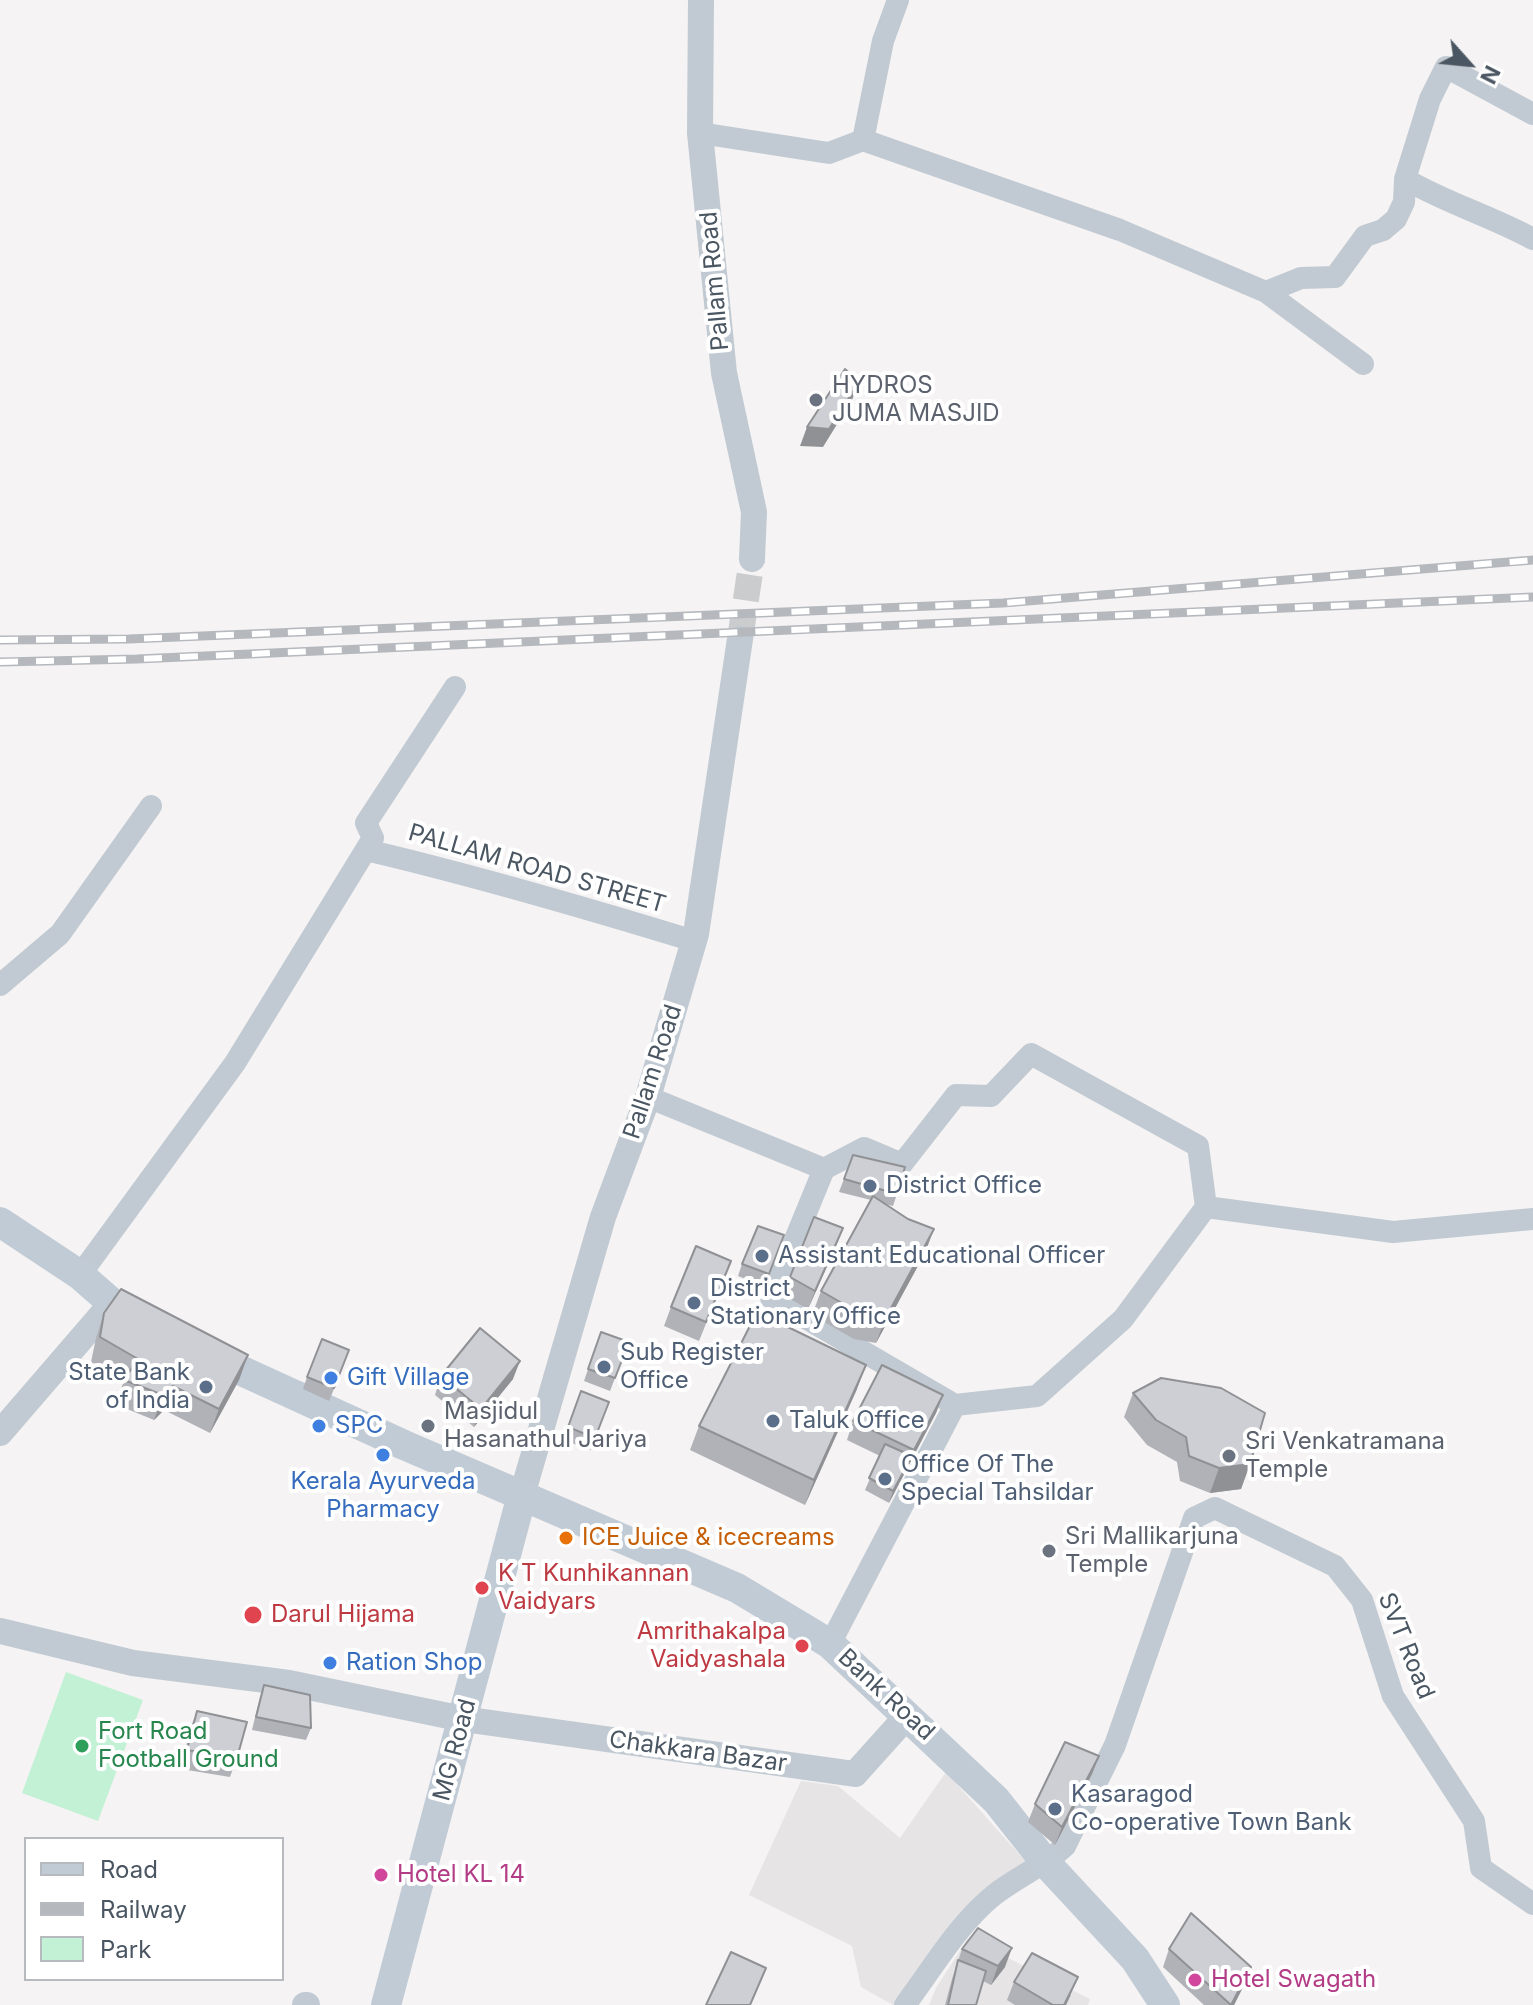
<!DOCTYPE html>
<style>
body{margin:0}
#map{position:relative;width:1533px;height:2005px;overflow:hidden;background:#f5f3f3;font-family:Inter,sans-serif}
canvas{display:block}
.legend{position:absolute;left:24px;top:1837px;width:260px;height:144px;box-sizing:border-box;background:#fff;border:2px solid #b7bbc0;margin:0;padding:10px 14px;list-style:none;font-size:24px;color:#4a5661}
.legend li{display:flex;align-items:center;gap:16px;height:40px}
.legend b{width:40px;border:2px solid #b7bbc0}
.north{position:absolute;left:1429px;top:24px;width:80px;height:80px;-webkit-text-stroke:6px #fff;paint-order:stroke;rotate:117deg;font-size:22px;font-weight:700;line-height:32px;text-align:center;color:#4a5661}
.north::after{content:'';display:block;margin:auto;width:28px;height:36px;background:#4a5661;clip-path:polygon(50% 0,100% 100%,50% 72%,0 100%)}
</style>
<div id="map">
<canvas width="1533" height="2005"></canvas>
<ul class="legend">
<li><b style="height:10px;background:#c1cbd6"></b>Road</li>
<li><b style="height:10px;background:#b5b8bd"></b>Railway</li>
<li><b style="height:22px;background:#c3f1d5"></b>Park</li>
</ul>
<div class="north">N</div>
</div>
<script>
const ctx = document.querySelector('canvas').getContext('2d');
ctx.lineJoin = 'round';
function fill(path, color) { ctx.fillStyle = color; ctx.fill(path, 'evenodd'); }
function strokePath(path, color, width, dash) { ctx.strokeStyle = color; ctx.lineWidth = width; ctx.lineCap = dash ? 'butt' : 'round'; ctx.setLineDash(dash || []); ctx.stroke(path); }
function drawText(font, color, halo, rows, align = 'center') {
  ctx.font = font + ' Inter,sans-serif'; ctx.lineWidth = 8; ctx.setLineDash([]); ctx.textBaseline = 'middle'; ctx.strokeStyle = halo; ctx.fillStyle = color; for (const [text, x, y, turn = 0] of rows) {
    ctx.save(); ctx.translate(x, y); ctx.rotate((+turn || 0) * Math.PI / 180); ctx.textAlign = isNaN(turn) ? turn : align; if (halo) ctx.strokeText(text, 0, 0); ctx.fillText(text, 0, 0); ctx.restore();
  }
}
fill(new Path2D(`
 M 946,1772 L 1026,1862 L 902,2005 L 893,2005 L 861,1987 L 852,1946 L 749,1895 L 801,1781 L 838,1786 L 900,1838 Z
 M 968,1938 L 1090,1999 L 1088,2005 L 929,2005 L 936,1988 Z`), '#e6e4e5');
fill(new Path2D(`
 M 66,1672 L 143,1700 L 98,1821 L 22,1793 Z`), '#c3f1d5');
strokePath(new Path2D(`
 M 740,639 L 752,559`), '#caccce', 26, [26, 13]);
strokePath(new Path2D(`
 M 700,133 L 829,153 L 863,140 L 883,41 L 898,0
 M 863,140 L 1120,230 L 1266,292
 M 1405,179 C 1446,203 1491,216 1533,239
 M 1363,364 L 1266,292 L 1301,278 L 1335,277 L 1365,236 L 1383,230 L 1396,219 L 1404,202 L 1405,179 L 1430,99 L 1446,67 L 1533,114
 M 366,850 C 477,876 586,908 694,941
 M 0,985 L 60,934 L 151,806
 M 648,1097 L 824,1169 L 771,1298 L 955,1405 L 830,1644
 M 824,1169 L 864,1148 L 902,1164 L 956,1095 L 991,1096 L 1031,1054 L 1198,1146 L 1206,1207
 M 80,1275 L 235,1063 L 373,838 L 366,823 L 455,687
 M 955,1405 L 1037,1396 L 1123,1319 L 1206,1207 L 1393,1232 L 1533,1219
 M 905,2005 C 932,1969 959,1923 994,1895 C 1017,1877 1044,1866 1065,1846 L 1115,1745 L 1194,1518 L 1215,1508 L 1335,1566 L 1362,1600 L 1393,1696 L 1474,1821 L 1481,1868 L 1533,1904`), '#c1cad2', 22);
strokePath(new Path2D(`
 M 701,0 L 700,133 L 724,373 L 754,512 L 752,559
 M 0,1433 L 112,1303
 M 522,1495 L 603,1217 L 648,1097 L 696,934 L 740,639
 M 0,1631 L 133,1663 L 289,1683 L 463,1719 L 855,1774 L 908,1715
 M 305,2005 L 307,2005`), '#c1cad2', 26);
strokePath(new Path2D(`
 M 0,1222 L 80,1275 L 112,1303 L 147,1322
 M 207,1355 L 404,1445 L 737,1588 L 830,1644 L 996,1800 L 1045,1862 L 1135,1959 L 1165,2005
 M 386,2005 L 522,1495`), '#c1cbd6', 30);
const rail = new Path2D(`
 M 0,640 L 129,639 L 1003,603 L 1533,560
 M 0,662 L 137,659 L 1533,597`);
strokePath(rail, '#b5b8bd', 9);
strokePath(rail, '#fff', 6, [18]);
fill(new Path2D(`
 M 853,1155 L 897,1194 L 893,1206 L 885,1204 L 925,1253 L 876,1343 L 854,1339 L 812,1315 L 821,1291 L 871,1200 L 839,1192 Z
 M 784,1235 L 764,1286 L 738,1276 L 742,1264 Z
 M 836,1246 L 808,1309 L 783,1295 L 790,1277 Z
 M 724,1279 L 699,1341 L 664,1326 L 671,1307 Z
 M 104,1313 L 248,1355 L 239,1380 L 210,1433 L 164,1410 L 154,1420 L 115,1404 L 124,1381 L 91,1362 L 96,1338 Z
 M 601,1332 L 629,1342 L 610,1391 L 584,1381 Z
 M 345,1362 L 329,1401 L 303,1389 L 307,1377 Z
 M 441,1376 L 513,1379 L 474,1427 L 435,1395 Z
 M 857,1389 L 805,1505 L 690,1450 L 699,1426 Z
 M 581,1391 L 609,1402 L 591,1450 L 563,1440 Z
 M 1133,1393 L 1250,1464 L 1241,1489 L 1210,1493 L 1180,1481 L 1177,1462 L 1147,1445 L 1124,1417 Z
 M 943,1395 L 936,1413 L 889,1503 L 865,1490 L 880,1456 L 847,1440 L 853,1421 Z
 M 264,1685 L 311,1728 L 306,1740 L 252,1730 L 260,1697 Z
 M 197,1711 L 237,1758 L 230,1777 L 181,1769 L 190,1729 Z
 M 1099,1756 L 1092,1774 L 1055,1845 L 1028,1822 L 1035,1804 Z
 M 962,1949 L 1005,1967 L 991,1985 L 983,1981 L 976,2005 L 945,2005 L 952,1979 Z
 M 1169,1949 L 1244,1985 L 1234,2005 L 1204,2005 L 1163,1967 Z
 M 1014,1982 L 1071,1995 L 1066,2005 L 1015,2005 L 1007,2000 Z`), '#b0b2b7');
fill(new Path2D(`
 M 859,382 L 852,400 L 823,447 L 800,446 L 807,427 Z
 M 843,1228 L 836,1246 L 808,1309 L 815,1291 Z
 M 934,1229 L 925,1253 L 876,1343 L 885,1319 Z
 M 248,1355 L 239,1380 L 210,1433 L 219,1409 Z
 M 520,1361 L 513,1379 L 474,1427 L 481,1409 Z
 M 866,1365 L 857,1389 L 805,1505 L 814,1480 Z
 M 173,1386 L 164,1410 L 154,1420 L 163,1395 Z
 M 943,1395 L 936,1413 L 889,1503 L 893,1491 Z
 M 1250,1464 L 1241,1489 L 1210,1493 L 1219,1468 Z
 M 1099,1756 L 1092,1774 L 1055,1845 L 1062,1827 Z
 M 1012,1948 L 1005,1967 L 991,1985 L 998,1966 Z
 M 1251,1967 L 1244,1985 L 1234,2005 L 1231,2005 Z
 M 1078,1977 L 1066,2005 L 1064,2005 Z`), '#909195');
const building = new Path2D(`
 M 845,369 L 859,382 L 829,429 L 807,427 Z
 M 853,1155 L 905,1167 L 897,1194 L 844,1179 Z
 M 873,1196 L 908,1219 L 934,1229 L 885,1319 L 863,1315 L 821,1291 Z
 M 814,1217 L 843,1228 L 815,1291 L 790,1277 Z
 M 758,1226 L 784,1235 L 769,1274 L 742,1264 Z
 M 696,1246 L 731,1261 L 706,1322 L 671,1307 Z
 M 121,1289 L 248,1355 L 219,1409 L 173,1386 L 163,1395 L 124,1380 L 138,1359 L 100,1337 L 104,1313 Z
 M 757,1312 L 866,1365 L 814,1480 L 699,1426 Z
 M 480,1328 L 520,1361 L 481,1409 L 441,1376 Z
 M 601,1332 L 629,1342 L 615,1378 L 588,1369 Z
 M 322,1339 L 349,1350 L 334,1388 L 307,1377 Z
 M 882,1365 L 943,1395 L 914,1450 L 853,1421 Z
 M 1161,1378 L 1221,1388 L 1265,1413 L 1250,1464 L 1219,1468 L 1189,1456 L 1186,1437 L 1156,1420 L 1133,1393 Z
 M 581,1391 L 609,1402 L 595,1438 L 568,1427 Z
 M 885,1444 L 912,1456 L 893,1491 L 869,1478 Z
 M 264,1685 L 310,1695 L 311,1728 L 256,1717 Z
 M 197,1711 L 247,1722 L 237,1758 L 187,1750 Z
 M 1065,1742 L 1099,1756 L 1062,1827 L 1035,1804 Z
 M 1191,1913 L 1251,1967 L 1231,2005 L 1169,1949 Z
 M 978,1928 L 1012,1948 L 998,1966 L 962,1949 Z
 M 731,1952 L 766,1968 L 750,2005 L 706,2005 Z
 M 1032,1953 L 1078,1977 L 1064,2005 L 1053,2005 L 1014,1982 Z
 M 958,1960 L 986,1971 L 976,2005 L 948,2005 Z`);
fill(building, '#cdcfd5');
strokePath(building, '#909195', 2);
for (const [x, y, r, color] of [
 [816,400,8,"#6b7280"],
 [870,1186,8,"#5c6f8a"],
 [762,1256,8,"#5c6f8a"],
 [694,1303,8,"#5c6f8a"],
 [604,1367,8,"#5c6f8a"],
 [331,1378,8,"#3f7fe0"],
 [206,1387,8,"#5c6f8a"],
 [773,1421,8,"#5c6f8a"],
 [319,1426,8,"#3f7fe0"],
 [428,1426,8,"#6b7280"],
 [383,1455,8,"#3f7fe0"],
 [1229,1456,8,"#6b7280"],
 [885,1479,8,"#5c6f8a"],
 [566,1538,8,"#e8710a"],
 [1049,1551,8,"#6b7280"],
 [482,1588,8,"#e0444e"],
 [253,1615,10,"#e0444e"],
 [802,1646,8,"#e0444e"],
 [330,1663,8,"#3f7fe0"],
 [82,1746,8,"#2e9e5b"],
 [1055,1809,8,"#5c6f8a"],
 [381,1875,8,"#d1479c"],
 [1195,1980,8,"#d1479c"]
]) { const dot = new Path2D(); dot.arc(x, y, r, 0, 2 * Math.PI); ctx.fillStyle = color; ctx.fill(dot); strokePath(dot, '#fff', 3); }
drawText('24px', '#4a5661', '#fff', [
 ["Pallam Road",715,281,-95],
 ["PALLAM ROAD STREET",537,869,16],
 ["Pallam Road",653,1072,-72],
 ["SVT Road",1406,1646,68],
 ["Bank Road",886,1695,43],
 ["MG Road",455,1750,-75],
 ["Chakkara Bazar",698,1752,8]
]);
drawText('24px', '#5b616d', '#fff', [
 ["HYDROS",832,386],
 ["JUMA MASJID",832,414],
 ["Masjidul",444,1412],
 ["Hasanathul Jariya",444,1440],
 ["Sri Venkatramana",1245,1442],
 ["Temple",1245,1470],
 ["Sri Mallikarjuna",1065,1537],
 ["Temple",1065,1565]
], 'left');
drawText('24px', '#4e5e75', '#fff', [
 ["District Office",886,1186],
 ["Assistant Educational Officer",778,1256],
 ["District",710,1289],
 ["Stationary Office",710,1317],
 ["Sub Register",620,1353],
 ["Office",620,1381],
 ["State Bank",190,1373,"right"],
 ["of India",190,1401,"right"],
 ["Taluk Office",789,1421],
 ["Office Of The",901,1465],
 ["Special Tahsildar",901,1493],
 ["Kasaragod",1071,1795],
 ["Co-operative Town Bank",1071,1823]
], 'left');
drawText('24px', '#366cbe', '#fff', [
 ["Gift Village",347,1378],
 ["SPC",335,1426],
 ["Kerala Ayurveda",383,1482,"center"],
 ["Pharmacy",383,1510,"center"],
 ["Ration Shop",346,1663]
], 'left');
drawText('24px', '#c56008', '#fff', [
 ["ICE Juice & icecreams",582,1538]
], 'left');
drawText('24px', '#be3a42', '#fff', [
 ["K T Kunhikannan",498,1574],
 ["Vaidyars",498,1602],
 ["Darul Hijama",271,1615],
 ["Amrithakalpa",786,1632,"right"],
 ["Vaidyashala",786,1660,"right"]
], 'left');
drawText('24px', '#27864d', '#fff', [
 ["Fort Road",98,1732],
 ["Football Ground",98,1760]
], 'left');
drawText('24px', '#b23c85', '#fff', [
 ["Hotel KL 14",397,1875],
 ["Hotel Swagath",1211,1980]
], 'left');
</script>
